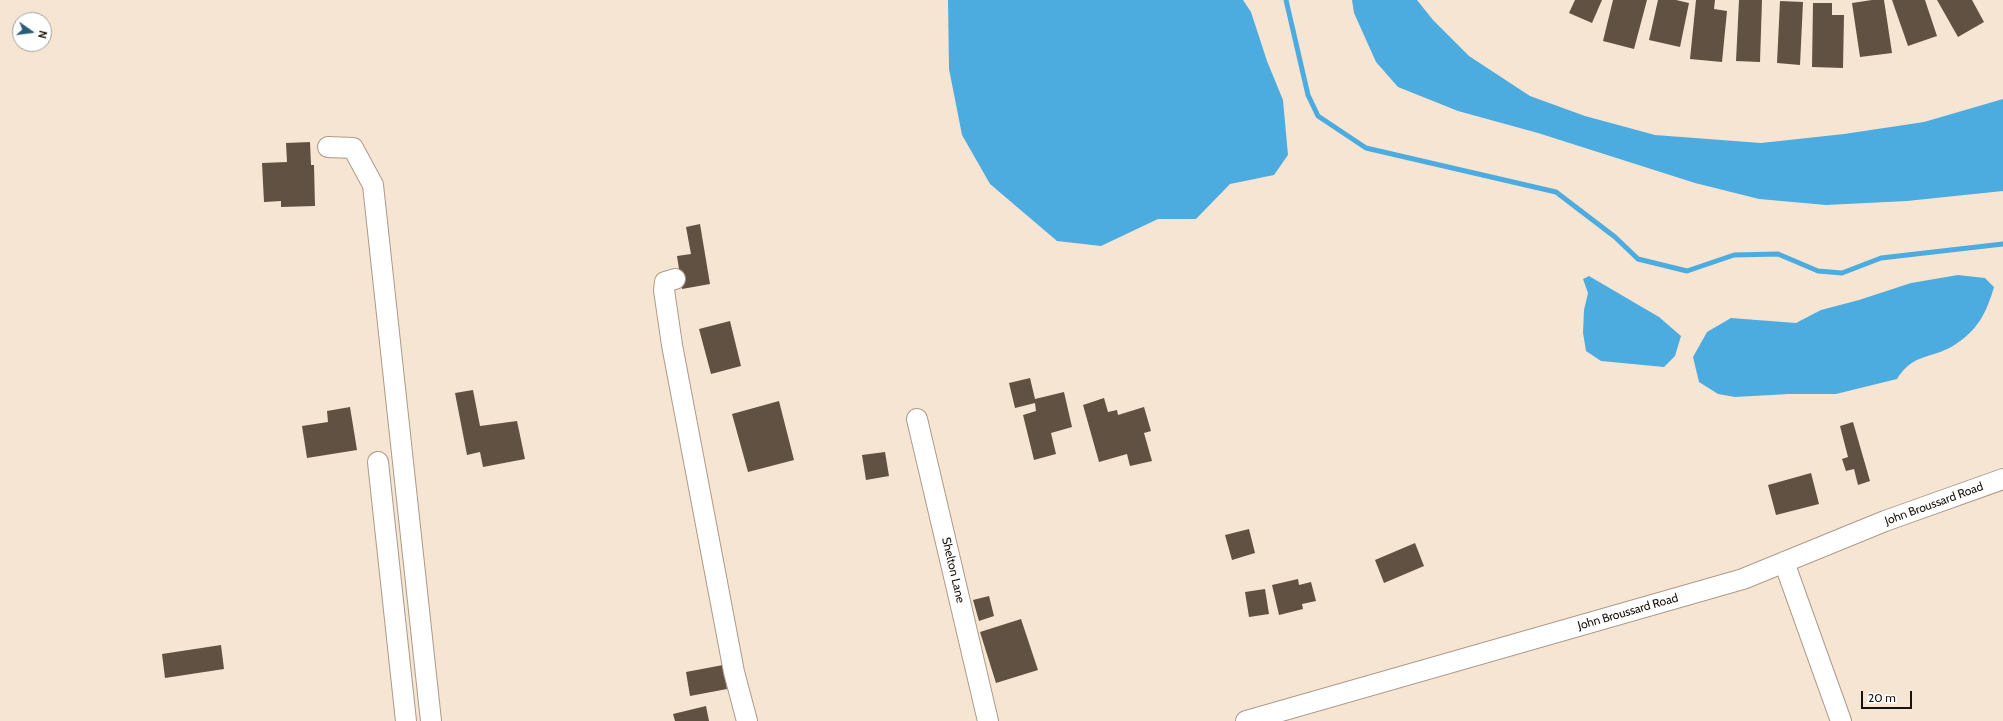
<!DOCTYPE html>
<style>
body{margin:0}
#map{position:relative;width:2003px;height:721px;overflow:hidden;background:#f7e5d4;font-family:Cabin,sans-serif}
canvas{display:block}
.north{position:absolute;left:12px;top:12px;width:40px;height:40px;box-sizing:border-box;background:#fff;border:1px solid #a3a19e;border-radius:50%;rotate:104deg;font-size:11px;font-weight:700;line-height:16px;text-align:center;color:#19130d}
.north::after{content:'';display:block;margin:auto;width:14px;height:18px;background:#295d7a;clip-path:polygon(50% 0,100% 100%,50% 72%,0 100%)}
.scale{position:absolute;left:1861px;top:691px;width:51px;height:18px;box-sizing:border-box;border:2px solid #19130d;border-top:0;padding-left:5px;font-size:12px;line-height:14px;white-space:nowrap;color:#19130d;-webkit-text-stroke:3px #fff;paint-order:stroke}
</style>
<div id="map">
<canvas width="2003" height="721"></canvas>
<div class="north">N</div>
<div class="scale">20 m</div>
</div>
<script>
const ctx = document.querySelector('canvas').getContext('2d');
ctx.lineJoin = 'round';
function fill(path, color) { ctx.fillStyle = color; ctx.fill(path, 'evenodd'); }
function strokePath(path, color, width, dash) { ctx.strokeStyle = color; ctx.lineWidth = width; ctx.lineCap = dash ? 'butt' : 'round'; ctx.setLineDash(dash || []); ctx.stroke(path); }
function drawText(font, color, halo, rows, align = 'center') {
  ctx.font = font + ' Cabin,sans-serif'; ctx.lineWidth = 4; ctx.setLineDash([]); ctx.textBaseline = 'middle'; ctx.strokeStyle = halo; ctx.fillStyle = color; for (const [text, x, y, turn = 0] of rows) {
    ctx.save(); ctx.translate(x, y); ctx.rotate((+turn || 0) * Math.PI / 180); ctx.textAlign = isNaN(turn) ? turn : align; if (halo) ctx.strokeText(text, 0, 0); ctx.fillText(text, 0, 0); ctx.restore();
  }
}
fill(new Path2D(`
 M 948,0 L 1243,0 L 1251,12 L 1267,61 L 1283,100 L 1288,155 L 1274,175 L 1230,184 L 1196,219 L 1158,219 L 1101,246 L 1057,241 L 990,184 L 962,135 L 949,69 Z
 M 1352,0 L 1417,0 L 1433,20 L 1469,56 L 1530,96 L 1585,116 L 1655,135 L 1761,143 L 1844,134 L 1924,122 L 2003,99 L 2003,191 L 1907,201 L 1826,205 L 1759,199 L 1695,183 L 1538,133 L 1458,111 L 1398,87 L 1376,62 L 1354,13 Z
 M 1958,275 L 1985,278 L 1994,287 C 1986,314 1978,330 1953,346 C 1931,359 1913,353 1897,379 L 1836,394 L 1789,394 L 1735,397 L 1718,394 L 1699,382 L 1693,357 L 1707,332 L 1731,318 L 1796,323 L 1821,310 L 1859,300 L 1911,283 Z
 M 1589,276 L 1659,317 L 1681,336 L 1675,356 L 1664,367 L 1601,361 L 1586,351 L 1583,333 L 1584,310 L 1588,293 L 1583,279 Z`), '#4dacdf');
strokePath(new Path2D(`
 M 1286,0 L 1308,95 L 1318,116 L 1366,148 L 1556,192 L 1615,237 L 1638,259 L 1687,271 L 1734,255 L 1778,254 L 1818,271 L 1842,273 L 1881,258 L 2003,244`), '#4dacdf', 5);
fill(new Path2D(`
 M 1575,0 L 1602,0 L 1592,23 L 1569,13 Z
 M 1613,0 L 1647,0 L 1634,49 L 1603,41 Z
 M 1658,0 L 1676,0 L 1689,3 L 1680,47 L 1649,40 Z
 M 1696,0 L 1715,0 L 1714,9 L 1727,11 L 1722,62 L 1690,59 Z
 M 1739,0 L 1762,0 L 1760,62 L 1736,61 Z
 M 1872,0 L 1884,0 L 1892,53 L 1860,57 L 1852,3 Z
 M 1892,0 L 1925,0 L 1937,36 L 1908,46 Z
 M 1937,0 L 1972,0 L 1984,22 L 1958,37 Z
 M 1780,1 L 1803,2 L 1800,65 L 1777,63 Z
 M 1813,3 L 1832,3 L 1832,15 L 1844,15 L 1843,68 L 1812,67 Z
 M 310,142 L 311,165 L 314,165 L 315,206 L 281,207 L 281,201 L 264,202 L 262,163 L 287,162 L 286,143 Z
 M 700,224 L 710,284 L 682,289 L 677,256 L 691,254 L 686,227 Z
 M 730,321 L 741,366 L 711,374 L 699,329 Z
 M 1030,378 L 1035,399 L 1064,392 L 1072,427 L 1051,433 L 1056,454 L 1034,460 L 1023,415 L 1036,411 L 1035,403 L 1015,408 L 1009,383 Z
 M 473,390 L 480,426 L 517,421 L 525,459 L 483,467 L 480,452 L 467,455 L 455,393 Z
 M 1104,398 L 1108,412 L 1117,410 L 1118,415 L 1144,407 L 1151,431 L 1144,433 L 1152,461 L 1130,466 L 1127,454 L 1099,462 L 1083,405 Z
 M 779,401 L 794,460 L 748,472 L 732,414 Z
 M 350,407 L 357,450 L 307,458 L 302,426 L 328,422 L 327,411 Z
 M 1853,422 L 1870,481 L 1858,485 L 1854,469 L 1846,471 L 1842,459 L 1848,457 L 1840,426 Z
 M 885,452 L 889,476 L 866,480 L 862,455 Z
 M 1811,473 L 1819,504 L 1776,515 L 1768,485 Z
 M 1249,529 L 1255,553 L 1232,560 L 1225,535 Z
 M 1415,543 L 1424,566 L 1384,583 L 1375,560 Z
 M 1298,579 L 1299,585 L 1311,582 L 1316,601 L 1302,604 L 1303,609 L 1279,615 L 1272,585 Z
 M 1265,589 L 1269,614 L 1249,617 L 1245,592 Z
 M 989,596 L 994,616 L 979,621 L 973,600 Z
 M 1021,619 L 1038,670 L 996,683 L 980,632 Z
 M 221,645 L 224,669 L 165,678 L 162,654 Z
 M 723,665 L 727,689 L 690,696 L 686,672 Z
 M 706,706 L 709,721 L 675,721 L 673,714 Z`), '#605142');
const minor = new Path2D(`
 M 328,147 L 353,148 L 373,185 L 431,721
 M 675,279 L 665,282 L 664,290 L 672,345 L 734,672 L 747,721
 M 917,419 L 988,721
 M 378,462 L 406,721
 M 1784,562 L 1841,721
 M 1246,721 L 1743,579 L 1885,521 L 2003,479`);
strokePath(minor, '#ac9a8a', 22);
strokePath(minor, '#fff', 20);
drawText('12px', '#19130d', '#fff', [
 ["John Broussard Road",1934,504,-20],
 ["Shelton Lane",953,570,77],
 ["John Broussard Road",1628,612,-16]
]);
</script>
